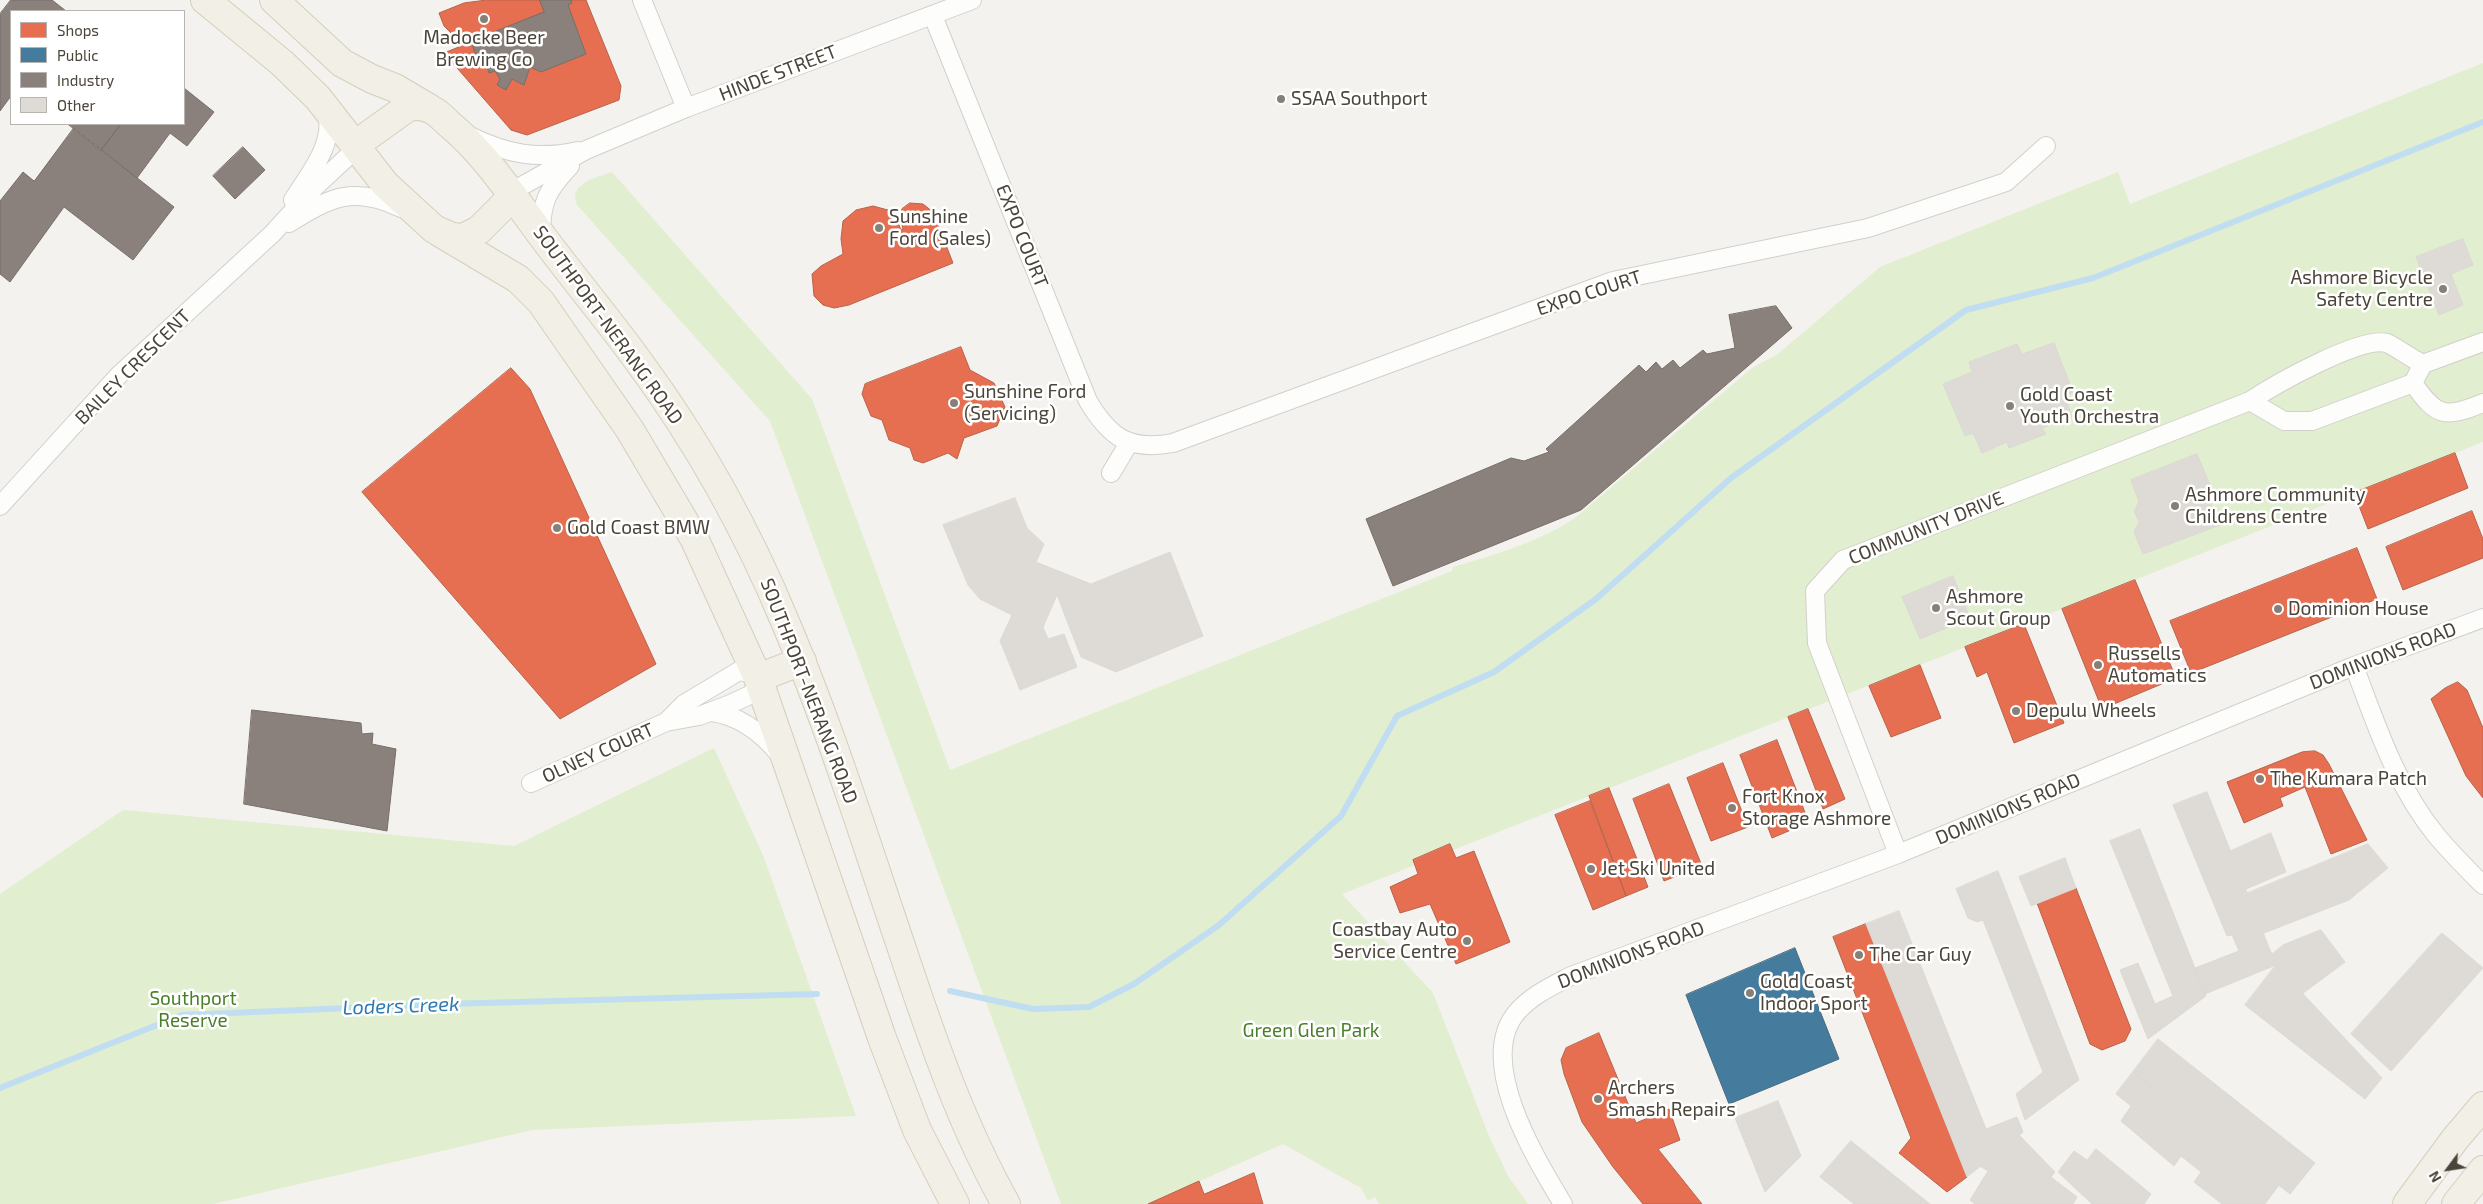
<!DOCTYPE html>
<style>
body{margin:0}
#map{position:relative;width:2483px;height:1204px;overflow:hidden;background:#f4f2ee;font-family:"Exo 2",sans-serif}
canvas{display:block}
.legend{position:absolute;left:10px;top:10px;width:175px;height:115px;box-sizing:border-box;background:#fff;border:1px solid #b7b4b0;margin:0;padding:6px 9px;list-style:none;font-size:15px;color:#4b4439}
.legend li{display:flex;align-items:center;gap:10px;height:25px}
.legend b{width:25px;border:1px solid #b7b4b0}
.north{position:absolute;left:2423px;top:1144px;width:50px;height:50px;-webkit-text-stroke:4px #fff;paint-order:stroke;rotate:239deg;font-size:14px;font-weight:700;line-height:20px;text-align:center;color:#4b4439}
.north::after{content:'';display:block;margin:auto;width:18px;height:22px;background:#4b4439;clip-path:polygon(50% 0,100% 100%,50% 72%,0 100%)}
</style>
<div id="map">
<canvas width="2483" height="1204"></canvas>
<ul class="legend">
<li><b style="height:14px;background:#e76f51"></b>Shops</li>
<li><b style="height:14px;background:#457b9d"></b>Public</li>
<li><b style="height:14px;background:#8a817c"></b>Industry</li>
<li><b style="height:14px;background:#dedbd6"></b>Other</li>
</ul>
<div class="north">N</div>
</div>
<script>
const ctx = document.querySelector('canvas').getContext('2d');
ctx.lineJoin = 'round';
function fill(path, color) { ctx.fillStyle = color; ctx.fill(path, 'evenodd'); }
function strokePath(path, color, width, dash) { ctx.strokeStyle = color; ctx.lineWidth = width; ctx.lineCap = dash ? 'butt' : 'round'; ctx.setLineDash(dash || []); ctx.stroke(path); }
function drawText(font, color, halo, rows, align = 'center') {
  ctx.font = font + ' "Exo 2",sans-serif'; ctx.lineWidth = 5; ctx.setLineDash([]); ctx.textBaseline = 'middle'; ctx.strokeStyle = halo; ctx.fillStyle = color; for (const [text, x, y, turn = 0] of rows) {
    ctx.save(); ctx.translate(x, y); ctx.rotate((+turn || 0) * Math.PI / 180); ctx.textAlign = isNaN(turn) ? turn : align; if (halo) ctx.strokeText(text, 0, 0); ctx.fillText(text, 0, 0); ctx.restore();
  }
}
fill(new Path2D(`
 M 2483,63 L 2483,442 L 1342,894 L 1433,993 L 1489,1136 L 1508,1176 L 1528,1204 L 1379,1204 L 1375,1197 L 1368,1201 L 1361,1188 L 1283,1144 L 1148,1204 L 1061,1204 L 770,421 L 577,205 C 568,183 596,178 612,172 L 812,399 L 950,770 L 1452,571 L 1453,567 C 1494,555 1539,542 1575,518 L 1752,368 L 1778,354 L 1880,267 L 2118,172 L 2130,204 Z
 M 714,748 L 763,855 L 856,1116 L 532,1130 L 213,1204 L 0,1204 L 0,894 L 123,810 L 514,846 Z`), '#e1eecf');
const shops = new Path2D(`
 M 487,0 L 540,0 L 544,12 L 463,45 L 444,26 L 439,13 L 464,3 Z
 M 540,0 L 586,0 L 621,86 L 619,100 L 527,135 L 511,130 L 444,53 L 544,12 Z
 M 910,203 L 923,204 L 933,212 L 953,263 L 849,305 L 834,308 L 823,305 L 814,296 L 812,274 L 821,266 L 843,254 L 841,239 L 843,221 L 856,210 L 873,206 L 888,210 L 896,218 L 901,230 L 903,229 L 900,216 L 902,209 Z
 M 961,347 L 970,370 L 994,383 L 1005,407 L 997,426 L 964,438 L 957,459 L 948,453 L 923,463 L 914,460 L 910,448 L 889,440 L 882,420 L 871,416 L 862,394 L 865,384 Z
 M 511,368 L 530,389 L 656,664 L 560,719 L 362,492 Z
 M 2455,453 L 2468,488 L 2368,529 L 2354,493 Z
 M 2472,511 L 2483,539 L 2483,558 L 2403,590 L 2386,547 Z
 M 2357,548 L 2377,599 L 2191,673 L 2170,621 Z
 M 2135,580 L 2176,678 L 2102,709 L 2062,609 Z
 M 2024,624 L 2064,723 L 2014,743 L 1987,672 L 1977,677 L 1965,647 Z
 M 1920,665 L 1941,718 L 1891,737 L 1869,686 Z
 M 2458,682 L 2467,690 L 2483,728 L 2483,798 L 2466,776 L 2431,699 L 2445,688 Z
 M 1808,709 L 1845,799 L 1823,809 L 1788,717 Z
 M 1777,740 L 1806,815 L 1789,821 L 1791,830 L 1772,838 L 1740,755 Z
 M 2315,751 L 2323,755 L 2329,764 L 2367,840 L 2331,854 L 2305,787 L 2280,798 L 2283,806 L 2244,823 L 2227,782 L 2302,752 Z
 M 1723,763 L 1748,827 L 1711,841 L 1687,778 Z
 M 1669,784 L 1702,866 L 1664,881 L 1633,799 Z
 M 1609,788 L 1648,887 L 1626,896 L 1589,796 Z
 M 1590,801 L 1626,896 L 1593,910 L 1555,815 Z
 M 1450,844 L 1456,858 L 1474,851 L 1510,942 L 1456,964 L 1430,904 L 1400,913 L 1390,887 L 1418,874 L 1413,860 Z
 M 2076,888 L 2131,1029 L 2125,1041 L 2102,1050 L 2090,1044 L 2037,903 Z
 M 1866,924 L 1967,1177 L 1947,1192 L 1899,1153 L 1911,1138 L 1833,937 Z
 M 1599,1033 L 1636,1123 L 1669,1109 L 1680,1140 L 1658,1149 L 1702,1204 L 1643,1204 L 1613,1167 L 1582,1122 L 1564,1074 L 1561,1060 L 1566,1048 Z
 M 1254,1173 L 1263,1204 L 1148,1204 L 1199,1181 L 1204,1194 Z`);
fill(shops, '#e76f51');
strokePath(shops, '#b8624a', 1);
const public = new Path2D(`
 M 1795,948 L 1839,1059 L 1729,1104 L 1686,995 Z`);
fill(public, '#457b9d');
strokePath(public, '#476a7f', 1);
const industry = new Path2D(`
 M 11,0 L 52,0 L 66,11 L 11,11 L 11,96 L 0,111 L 0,14 Z
 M 540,0 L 571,0 L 572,3 L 568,5 L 586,54 L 541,72 L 530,67 L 524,85 L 512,79 L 506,90 L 497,85 L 500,79 L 495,71 L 489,73 L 484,57 L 477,59 L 471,41 L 544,12 Z
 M 184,88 L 214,112 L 187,146 L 170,133 L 137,178 L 101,150 L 121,124 L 184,124 Z
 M 68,124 L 121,124 L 101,150 Z
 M 74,128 L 174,207 L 133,260 L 64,207 L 10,282 L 0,274 L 0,201 L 23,172 L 34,181 Z
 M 243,147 L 265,170 L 235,199 L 213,176 Z
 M 1776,306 L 1792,328 L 1581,510 L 1393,586 L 1366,519 L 1511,458 L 1524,461 L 1549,452 L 1546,449 L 1639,365 L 1646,372 L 1656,362 L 1662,369 L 1673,360 L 1680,368 L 1703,350 L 1707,354 L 1735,348 L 1729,315 Z
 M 252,710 L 361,723 L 362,734 L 373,733 L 372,744 L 396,749 L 387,831 L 244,804 Z`);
fill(industry, '#8a817c');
strokePath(industry, '#776f68', 1);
strokePath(new Path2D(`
 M 950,991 L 1033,1009 L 1089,1007 L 1134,984 L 1219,925 L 1341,816 L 1397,716 L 1494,672 L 1596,599 L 1731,478 L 1966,310 L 2093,278 L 2483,122
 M 0,1088 L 182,1015 L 445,1004 L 817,994`), '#c0ddf1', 6);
const building = new Path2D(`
 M 2463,239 L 2473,265 L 2451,274 L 2463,305 L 2439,315 L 2416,257 Z
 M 2054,343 L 2073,392 L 2065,396 L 2072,417 L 2042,428 L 2046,434 L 2009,448 L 2007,442 L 1982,453 L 1973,433 L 1965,436 L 1943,384 L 1972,372 L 1969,362 L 2017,344 L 2022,354 Z
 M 2197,454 L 2210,485 L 2204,487 L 2220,525 L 2143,554 L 2134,532 L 2139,522 L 2134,511 L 2139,502 L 2131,480 Z
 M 1015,498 L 1027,528 L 1044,544 L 1036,562 L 1091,584 L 1170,552 L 1203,636 L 1116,672 L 1081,657 L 1057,595 L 1043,627 L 1048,639 L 1064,634 L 1077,667 L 1020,690 L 1000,641 L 1012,615 L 980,599 L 968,585 L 943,525 Z
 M 1953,576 L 1970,618 L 1920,639 L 1902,597 Z
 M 2207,792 L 2276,965 L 2205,994 L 2195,968 L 2239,951 L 2232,935 L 2227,936 L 2173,805 Z
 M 2140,829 L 2206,996 L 2148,1039 L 2120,970 L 2138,963 L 2155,1004 L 2173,996 L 2110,841 Z
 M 2271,833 L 2286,872 L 2246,889 L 2231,851 Z
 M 2368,844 L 2388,868 L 2349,900 L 2264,933 L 2248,893 Z
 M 2065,858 L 2076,888 L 2031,906 L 2019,877 Z
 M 1998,871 L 2079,1080 L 2025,1120 L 2016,1094 L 2043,1072 L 1983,920 L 1977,922 L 1968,918 L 1956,889 Z
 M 1899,911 L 1986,1129 L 2017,1117 L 2023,1132 L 1967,1177 L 1866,924 Z
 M 2321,930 L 2345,962 L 2302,994 L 2276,965 L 2272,954 L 2283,945 Z
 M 2442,933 L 2483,968 L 2391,1071 L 2351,1034 Z
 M 2276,965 L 2382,1078 L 2365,1099 L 2245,1005 Z
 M 2158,1039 L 2315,1163 L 2290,1194 L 2133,1072 Z
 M 2133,1072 L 2279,1185 L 2265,1204 L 2222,1204 L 2194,1182 L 2201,1172 L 2181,1156 L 2174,1166 L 2121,1121 L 2131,1106 L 2116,1094 Z
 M 1778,1101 L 1801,1156 L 1765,1192 L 1735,1118 Z
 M 2019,1135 L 2055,1172 L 2051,1177 L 2077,1197 L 2073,1204 L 1975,1204 L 1970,1200 L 1988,1171 L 1980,1166 Z
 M 1851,1141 L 1930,1204 L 1854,1204 L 1820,1177 Z
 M 2096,1149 L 2151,1194 L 2144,1204 L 2092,1204 L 2058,1172 L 2074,1151 L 2087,1160 Z`);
fill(building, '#dedbd6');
strokePath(building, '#dcd9d4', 1);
const street = new Path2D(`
 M 642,0 L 686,108
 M 933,16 L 1088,401 C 1110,438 1129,451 1173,443 L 1613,281 L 1868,228 L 2006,182 L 2046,146
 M 470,136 C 507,154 537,160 578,151
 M 511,192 L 586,150 L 686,108 L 972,0
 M 293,200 C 309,174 337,142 326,110
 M 289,223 C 331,197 354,185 401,208
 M 541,235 C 541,202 547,190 570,166
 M 2423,364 L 2483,342
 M 2413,383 C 2437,418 2445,418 2483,403
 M 1111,473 L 1129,443
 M 0,506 L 119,375 L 272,234 L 316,186 L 357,148
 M 2354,666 C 2376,724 2396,786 2436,835 C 2450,852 2467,869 2483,885
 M 712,712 C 741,716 762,733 780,755
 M 531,783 L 666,722 L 699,716 L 728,705 L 750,695 L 755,689 L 758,678 L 751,673 L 739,671 L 684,704 L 666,722
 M 1898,854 L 1817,643 L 1815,591 L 1843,560 L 2250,401 C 2274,385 2360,336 2387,343 C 2394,346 2414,360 2423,364 L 2413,383 L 2312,421 L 2284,421 L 2250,401
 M 1563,1204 C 1536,1159 1475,1061 1517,1012 C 1532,995 1552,986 1571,976 L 1898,854 L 2354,666 L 2483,618`);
const primary = new Path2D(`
 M 205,0 L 282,63 L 318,98 L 385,184 L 434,229 L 452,237 L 463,238 L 479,230 L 513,196
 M 274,0 L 342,63 L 372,79 L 395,88 L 429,108
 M 355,145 L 408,107 C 415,106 421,105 427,108 C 435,110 442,117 448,123 C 483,152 507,188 534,225 C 568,272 605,315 639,362 C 698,442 748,532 786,624 C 831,730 865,840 902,949 C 931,1036 961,1124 1006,1204
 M 439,232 L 518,279 L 541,302 L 630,430 L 694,538 L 758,678 L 882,1038 L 917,1130 L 955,1204
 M 758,678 L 802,661
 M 2407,1204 L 2455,1139 L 2483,1106
 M 2456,1204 L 2483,1170`);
strokePath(street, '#d2d0cb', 20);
strokePath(primary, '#d6cebb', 30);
strokePath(street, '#fdfdfc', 18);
strokePath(primary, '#f2efe6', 28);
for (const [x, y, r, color] of [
 [484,19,5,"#868178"],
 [1281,99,5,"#868178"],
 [879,228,5,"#868178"],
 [2443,289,5,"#868178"],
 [954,403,5,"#868178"],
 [2010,406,5,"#868178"],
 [2175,506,5,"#868178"],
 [557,528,5,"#868178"],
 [1936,608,5,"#868178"],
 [2278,609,5,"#868178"],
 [2098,665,5,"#868178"],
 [2016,711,5,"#868178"],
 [2260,779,5,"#868178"],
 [1732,808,5,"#868178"],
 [1591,869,5,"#868178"],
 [1467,941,5,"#868178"],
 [1859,955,5,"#868178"],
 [1750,993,5,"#868178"],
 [1598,1099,5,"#868178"]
]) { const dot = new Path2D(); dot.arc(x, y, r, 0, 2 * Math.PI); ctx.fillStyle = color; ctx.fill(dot); strokePath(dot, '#fff', 2); }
drawText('19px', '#4b4439', '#fff', [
 ["Madocke Beer",484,38,"center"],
 ["Brewing Co",484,60,"center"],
 ["SSAA Southport",1291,99],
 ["Sunshine",889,217],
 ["Ford (Sales)",889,239],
 ["Ashmore Bicycle",2433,278,"right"],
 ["Safety Centre",2433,300,"right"],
 ["Sunshine Ford",964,392],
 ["(Servicing)",964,414],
 ["Gold Coast",2020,395],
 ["Youth Orchestra",2020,417],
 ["Ashmore Community",2185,495],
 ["Childrens Centre",2185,517],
 ["Gold Coast BMW",567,528],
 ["Ashmore",1946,597],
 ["Scout Group",1946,619],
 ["Dominion House",2288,609],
 ["Russells",2108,654],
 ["Automatics",2108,676],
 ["Depulu Wheels",2026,711],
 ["The Kumara Patch",2270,779],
 ["Fort Knox",1742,797],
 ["Storage Ashmore",1742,819],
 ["Jet Ski United",1601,869],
 ["Coastbay Auto",1457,930,"right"],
 ["Service Centre",1457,952,"right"],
 ["The Car Guy",1869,955],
 ["Gold Coast",1760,982],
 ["Indoor Sport",1760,1004],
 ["Archers",1608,1088],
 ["Smash Repairs",1608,1110]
], 'left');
drawText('19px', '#4b4439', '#fff', [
 ["HINDE STREET",778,73,-21],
 ["EXPO COURT",1022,236,68],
 ["EXPO COURT",1589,293,-18],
 ["SOUTHPORT-NERANG ROAD",608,325,54],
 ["BAILEY CRESCENT",133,367,-45],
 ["COMMUNITY DRIVE",1926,528,-22],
 ["DOMINIONS ROAD",2383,656,-21],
 ["SOUTHPORT-NERANG ROAD",809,691,69],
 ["OLNEY COURT",598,753,-24],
 ["DOMINIONS ROAD",2008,809,-23],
 ["DOMINIONS ROAD",1631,955,-21]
]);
drawText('19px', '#4a7f2a', '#fff', [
 ["Southport",193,999],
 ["Reserve",193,1021],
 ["Green Glen Park",1311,1031]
]);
drawText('italic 20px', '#2e7ab2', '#fff', [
 ["Loders Creek",401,1006,-2]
]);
</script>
